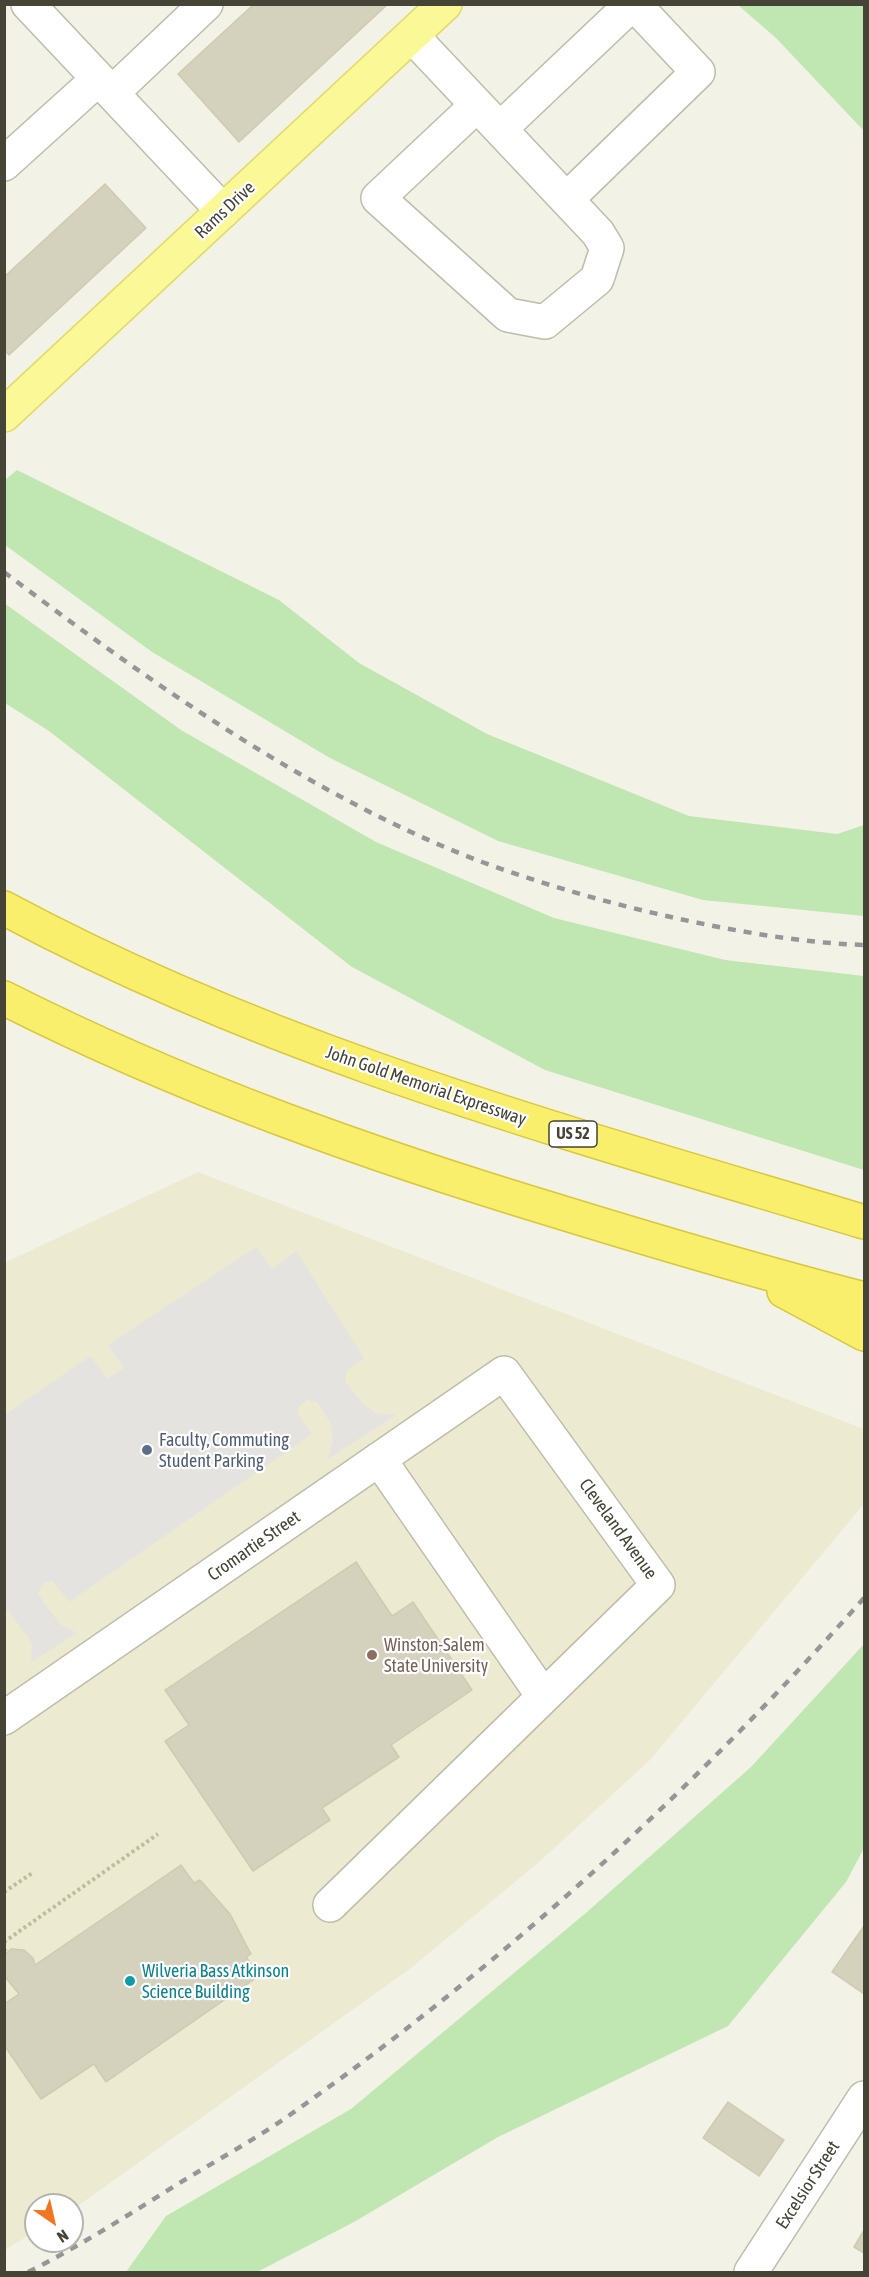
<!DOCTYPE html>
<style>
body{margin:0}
#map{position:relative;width:869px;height:2277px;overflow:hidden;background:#f3f2e7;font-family:"Asap Condensed",sans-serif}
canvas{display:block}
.frame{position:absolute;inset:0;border:6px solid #464436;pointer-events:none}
.north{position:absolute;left:24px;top:2193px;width:60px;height:60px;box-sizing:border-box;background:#fff;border:2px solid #b5b4af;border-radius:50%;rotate:146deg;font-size:16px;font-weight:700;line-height:24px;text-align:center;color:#464436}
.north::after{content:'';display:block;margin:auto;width:21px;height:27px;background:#f2761f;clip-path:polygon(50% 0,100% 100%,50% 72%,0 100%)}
</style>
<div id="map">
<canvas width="869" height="2277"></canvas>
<div class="frame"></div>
<div class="north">N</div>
</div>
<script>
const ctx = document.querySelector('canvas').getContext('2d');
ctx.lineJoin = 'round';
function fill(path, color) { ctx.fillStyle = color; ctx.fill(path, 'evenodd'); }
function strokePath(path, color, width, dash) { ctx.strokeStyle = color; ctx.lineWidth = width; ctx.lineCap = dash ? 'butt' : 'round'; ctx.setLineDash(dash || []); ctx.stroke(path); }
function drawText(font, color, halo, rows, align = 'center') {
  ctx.font = font + ' "Asap Condensed",sans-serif'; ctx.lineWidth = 4.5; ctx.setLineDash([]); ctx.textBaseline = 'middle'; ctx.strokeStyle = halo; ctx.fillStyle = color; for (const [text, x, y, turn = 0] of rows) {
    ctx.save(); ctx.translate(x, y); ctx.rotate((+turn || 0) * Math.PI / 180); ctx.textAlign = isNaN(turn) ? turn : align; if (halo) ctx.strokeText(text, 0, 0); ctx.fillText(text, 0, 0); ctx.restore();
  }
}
fill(new Path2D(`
 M 198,1172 L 864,1429 L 864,1504 L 650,1760 L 539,1862 L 411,1968 L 72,2210 L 72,2205 L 36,2205 L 36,2231 L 5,2250 L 4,1263 Z`), '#ecebd1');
fill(new Path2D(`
 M 738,5 L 864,5 L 864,131 L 776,38 Z
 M 17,470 L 279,600 L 359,663 L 487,734 L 689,816 L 837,834 L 864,825 L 864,916 L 703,900 L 498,841 L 330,758 L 152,652 L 5,545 L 5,480 Z
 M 4,603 L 181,730 L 376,842 L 554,918 L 725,960 L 864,976 L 864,1170 L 545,1070 L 352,967 L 49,731 L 5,703 Z
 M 864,1644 L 864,1848 L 846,1882 L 728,2026 L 498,2137 L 354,2222 L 257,2272 L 126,2272 L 166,2216 L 351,2109 L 587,1912 L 751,1767 Z`), '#c0e6b1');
fill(new Path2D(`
 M 256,1247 L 272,1269 L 296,1251 L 364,1358 L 346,1371 L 345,1381 L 363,1404 L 377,1414 L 397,1414 L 328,1459 L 333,1440 L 330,1422 L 317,1402 L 307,1400 L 298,1407 L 298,1414 L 312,1434 L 69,1602 L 53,1581 L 44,1583 L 38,1593 L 44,1603 L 60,1624 L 77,1633 L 31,1662 L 32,1643 L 8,1610 L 5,1612 L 5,1415 L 90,1356 L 108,1379 L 124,1368 L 108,1345 Z`), '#e4e3df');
const building = new Path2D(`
 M 254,4 L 388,4 L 239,142 L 178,74 Z
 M 105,184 L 146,228 L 9,355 L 4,350 L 4,277 Z
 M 356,1562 L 392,1616 L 413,1602 L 472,1690 L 391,1745 L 399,1757 L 322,1808 L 330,1820 L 253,1871 L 165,1741 L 189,1725 L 165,1690 Z
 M 181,1865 L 194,1883 L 200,1880 L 230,1914 L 251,1954 L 246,1957 L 259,1976 L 106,2082 L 94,2064 L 41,2099 L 4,2045 L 4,2004 L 19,1994 L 4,1976 L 4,1955 L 11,1949 L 24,1950 L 33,1958 L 35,1965 Z
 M 864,1926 L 864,1994 L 832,1972 Z
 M 728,2102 L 784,2140 L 759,2176 L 703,2138 Z
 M 864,2230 L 864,2253 L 854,2247 Z`);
fill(building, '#d4d1bd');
strokePath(building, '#cfcbb0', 1.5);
const minor = new Path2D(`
 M 28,4 L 223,211
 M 412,36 L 598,233 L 607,248 L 597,279 L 545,322 L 508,315 L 378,198 L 477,105
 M 112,93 L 206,4
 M 500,129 L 632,4
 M 4,164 L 98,79
 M 567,199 L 698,72 L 634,4
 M 379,1459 L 543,1696
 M 4,1718 L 504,1373 L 658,1585 L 330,1905
 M 751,2272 L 864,2098`);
const major = new Path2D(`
 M 4,415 L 445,4`);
const highway = new Path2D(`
 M 4,908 C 275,1054 572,1134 864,1222
 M 4,998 C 184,1089 368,1154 560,1212 C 661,1243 762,1273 864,1299
 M 784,1291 L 864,1334`);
strokePath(minor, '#bebcaa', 36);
strokePath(major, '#e0db68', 36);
strokePath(highway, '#d8c73c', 36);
strokePath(new Path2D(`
 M 4,1892 L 34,1872
 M 4,1942 L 158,1834
 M 4,1949 L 7,1953`), '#bfbc9c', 4, [3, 3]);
strokePath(minor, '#fff', 33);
strokePath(major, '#fbf898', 33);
strokePath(highway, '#f9ef6c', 33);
strokePath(new Path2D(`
 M 4,572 C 148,681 313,798 482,862 C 550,887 619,906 689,921 C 747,933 805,943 864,945
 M 28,2272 C 78,2247 125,2217 173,2187 C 210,2164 249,2143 284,2119 C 498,1969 691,1793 864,1598`), '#969696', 4.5, [8, 8]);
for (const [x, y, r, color] of [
 [147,1450,6,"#5c6f8a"],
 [372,1655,6,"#8d6e63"],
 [130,1981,6,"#0f9aa8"]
]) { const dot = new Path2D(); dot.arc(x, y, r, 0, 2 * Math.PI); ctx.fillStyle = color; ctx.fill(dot); strokePath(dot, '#fff', 2); }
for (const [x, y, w] of [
 [573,1134,48]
]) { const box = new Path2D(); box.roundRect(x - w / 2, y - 13, w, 26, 4.5); ctx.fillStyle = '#fff'; ctx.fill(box); strokePath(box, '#464436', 1.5); }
drawText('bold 16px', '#464436', null, [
 ["US 52",573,1134]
]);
drawText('18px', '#464436', '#fff', [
 ["Rams Drive",225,210,-43],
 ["John Gold Memorial Expressway",426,1086,19],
 ["Cleveland Avenue",618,1529,54],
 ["Cromartie Street",254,1546,-35],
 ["Excelsior Street",808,2185,-57]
]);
drawText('18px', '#4e5e75', '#fff', [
 ["Faculty, Commuting",159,1440],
 ["Student Parking",159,1461]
], 'left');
drawText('18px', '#785e54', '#fff', [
 ["Winston-Salem",384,1645],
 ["State University",384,1666]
], 'left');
drawText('18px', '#0d838f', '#fff', [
 ["Wilveria Bass Atkinson",142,1971],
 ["Science Building",142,1992]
], 'left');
</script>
